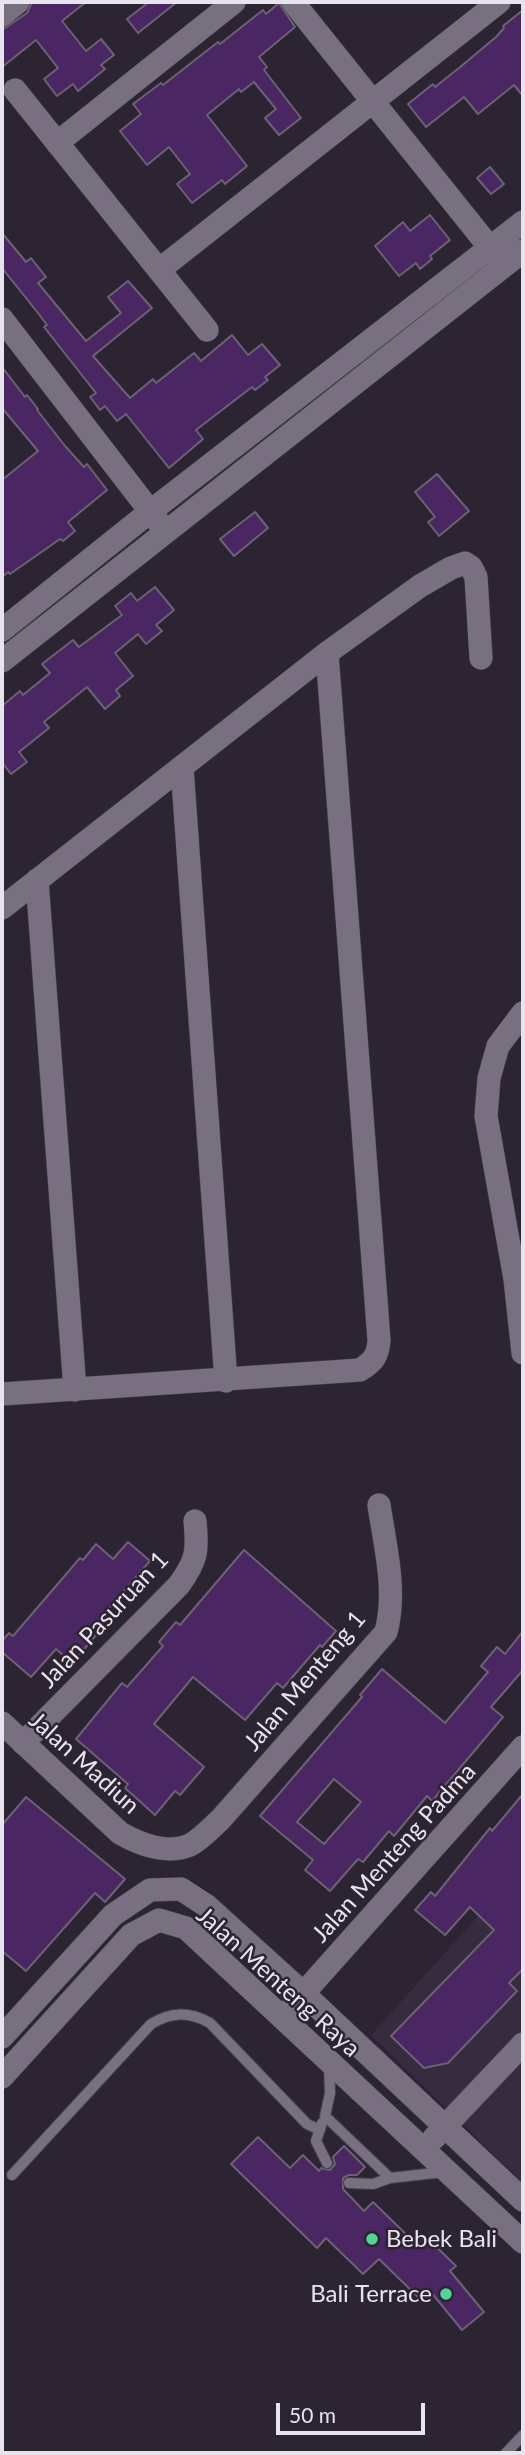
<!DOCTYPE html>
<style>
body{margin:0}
#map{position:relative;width:525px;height:2455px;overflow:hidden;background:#2c2432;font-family:Lato,sans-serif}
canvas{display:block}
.frame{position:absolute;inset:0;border:4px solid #e8e3ed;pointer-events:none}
.scale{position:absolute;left:276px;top:2403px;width:149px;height:32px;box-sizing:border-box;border:4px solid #e8e3ed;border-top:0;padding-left:9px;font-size:21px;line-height:24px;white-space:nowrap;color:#e8e3ed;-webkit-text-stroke:5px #2c2432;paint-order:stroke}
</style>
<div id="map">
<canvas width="525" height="2455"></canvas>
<div class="frame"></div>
<div class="scale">50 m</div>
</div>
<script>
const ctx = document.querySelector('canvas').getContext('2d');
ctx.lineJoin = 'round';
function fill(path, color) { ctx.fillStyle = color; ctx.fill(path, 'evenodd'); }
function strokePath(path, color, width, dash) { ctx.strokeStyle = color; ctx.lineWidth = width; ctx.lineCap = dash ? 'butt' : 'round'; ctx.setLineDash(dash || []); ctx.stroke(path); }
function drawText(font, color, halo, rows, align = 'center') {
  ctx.font = font + ' Lato,sans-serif'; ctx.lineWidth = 5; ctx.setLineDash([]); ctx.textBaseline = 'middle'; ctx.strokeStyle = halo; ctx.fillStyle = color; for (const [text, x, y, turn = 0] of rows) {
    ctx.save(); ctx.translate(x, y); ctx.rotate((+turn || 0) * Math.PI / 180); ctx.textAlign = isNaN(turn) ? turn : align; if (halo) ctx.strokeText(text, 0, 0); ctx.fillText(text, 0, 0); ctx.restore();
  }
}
fill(new Path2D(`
 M 523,1866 L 523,2183 L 371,2035 Z`), '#362b3f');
const building = new Path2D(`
 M 32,2 L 86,2 L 62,21 L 86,51 L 101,39 L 114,55 L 101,65 L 105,69 L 78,91 L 73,84 L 57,96 L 44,79 L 58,68 L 36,40 L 2,67 L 2,30 L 27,13 Z
 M 149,2 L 177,2 L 138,33 L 127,19 Z
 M 279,3 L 295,27 L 259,57 L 267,67 L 264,70 L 301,118 L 279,135 L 265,118 L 276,109 L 254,82 L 241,92 L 239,89 L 207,115 L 247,166 L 225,184 L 222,180 L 192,203 L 177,184 L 190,174 L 169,147 L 147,165 L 120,131 L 141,114 L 133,104 L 161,83 L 163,85 L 218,42 L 220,44 L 263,10 L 266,14 Z
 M 523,10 L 523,96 L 514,85 L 478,114 L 464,97 L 426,127 L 408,104 L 433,84 L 435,87 L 459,68 L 496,37 L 504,28 L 503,26 Z
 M 490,167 L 504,184 L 491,194 L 477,178 Z
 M 430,215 L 450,240 L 430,256 L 432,259 L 420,269 L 416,263 L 399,276 L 375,246 L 403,222 L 410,231 Z
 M 2,233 L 26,262 L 31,258 L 46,277 L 38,283 L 86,341 L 121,313 L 108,297 L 128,281 L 152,308 L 93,356 L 130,398 L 153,379 L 156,383 L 194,353 L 201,361 L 232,335 L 248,355 L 262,344 L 280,365 L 265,377 L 268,380 L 255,390 L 252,387 L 196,430 L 203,439 L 169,468 L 126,414 L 117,421 L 105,406 L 100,410 L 90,397 L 96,393 L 44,327 L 47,325 L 38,313 L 2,268 Z
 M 2,367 L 25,397 L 27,395 L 38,409 L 37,410 L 65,446 L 84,467 L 87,464 L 107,490 L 68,522 L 75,531 L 63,541 L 60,539 L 10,574 L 8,572 L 2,577 L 2,480 L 38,451 L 2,408 Z
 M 437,474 L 469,511 L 439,536 L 428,522 L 435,517 L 415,492 Z
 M 255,512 L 268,528 L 234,556 L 220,539 Z
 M 155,587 L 174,610 L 156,625 L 162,631 L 146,644 L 138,634 L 115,653 L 133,676 L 116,690 L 120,696 L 105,709 L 87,687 L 44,722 L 49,728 L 19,752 L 27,762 L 11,774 L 4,765 L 2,766 L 2,706 L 20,691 L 23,695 L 50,673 L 42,664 L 73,640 L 79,647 L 122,615 L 115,606 L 131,593 L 137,601 Z
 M 128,1542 L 150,1561 L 92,1628 L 98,1633 L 72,1663 L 56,1649 L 31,1677 L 2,1652 L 2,1641 L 9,1633 L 13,1636 L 80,1558 L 83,1560 L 96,1544 L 113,1559 Z
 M 244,1550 L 336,1631 L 322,1647 L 320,1645 L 283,1688 L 277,1683 L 245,1720 L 193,1677 L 154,1724 L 204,1767 L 180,1795 L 175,1791 L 155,1815 L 125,1788 L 128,1784 L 76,1739 L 122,1683 L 127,1687 L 163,1646 L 159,1642 L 176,1622 L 180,1625 Z
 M 523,1631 L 523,1670 L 491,1707 L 503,1717 L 432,1801 L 427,1796 L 394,1836 L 389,1831 L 363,1862 L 358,1859 L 330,1891 L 305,1870 L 313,1860 L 260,1816 L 362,1697 L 360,1695 L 382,1669 L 445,1723 L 488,1672 L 481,1666 L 497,1647 L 505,1654 ZM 334,1779 L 361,1802 L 324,1844 L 297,1822 Z
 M 523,1794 L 523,1969 L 509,1983 L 517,1991 L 448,2063 L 424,2068 L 391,2036 L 494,1930 L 470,1907 L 445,1935 L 415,1910 L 431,1892 L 435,1896 L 490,1828 L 492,1831 Z
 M 26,1797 L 125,1879 L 105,1902 L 95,1893 L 26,1971 L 2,1951 L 2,1825 Z
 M 258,2137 L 290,2168 L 303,2155 L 319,2171 L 321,2168 L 330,2170 L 335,2164 L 333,2157 L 344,2146 L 365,2167 L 357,2175 L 349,2175 L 343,2178 L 343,2189 L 364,2211 L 373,2202 L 415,2243 L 423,2234 L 456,2266 L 450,2271 L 484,2312 L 462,2330 L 430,2291 L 421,2300 L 379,2259 L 363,2274 L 326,2238 L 317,2248 L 231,2164 Z`);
fill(building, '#4a2663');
strokePath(building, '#6b6273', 2);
const service = new Path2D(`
 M 329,2063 L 330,2093 L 325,2116 L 390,2178 L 444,2172
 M 322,2123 L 316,2141 L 327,2163
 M 12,2175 L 151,2024 C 171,2012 189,2011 210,2023 L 307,2124 L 320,2130
 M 349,2183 L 373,2184 L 390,2178
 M 506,2453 L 523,2435`);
const minor = new Path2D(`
 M 293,2 L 499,259
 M 2,15 L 18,2
 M 15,90 L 207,330
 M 57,143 L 234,2
 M 159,270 L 499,2
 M 2,319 L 160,524
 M 2,630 L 151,511 L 523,222
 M 2,661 L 523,251
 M 182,767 L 226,1381
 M 37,880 L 75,1390
 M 2,908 L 327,653 L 420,586 L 451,568 L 465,563 L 471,567 L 476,577 L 481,658
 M 523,1013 L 498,1046 L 489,1078 L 486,1116 L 515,1279 L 523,1353
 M 2,1394 L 360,1370 C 373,1362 378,1356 379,1340 L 327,653
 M 2,1723 L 120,1833 C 139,1844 167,1855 190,1845 C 200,1840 211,1828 220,1820 L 386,1632 C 397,1591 385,1546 379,1505
 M 23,1743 L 179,1585 C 197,1560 198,1551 195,1521
 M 293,2005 L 523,1747
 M 2,2037 L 113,1915 L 150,1890 L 181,1889 L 207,1906 L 303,1993 L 523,2200
 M 2,2077 L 131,1935 L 159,1920 L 186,1928 L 523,2242
 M 434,2138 L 523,2044`);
strokePath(service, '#47404d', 12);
strokePath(minor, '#47404d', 24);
strokePath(service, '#786f80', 10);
strokePath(minor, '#786f80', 23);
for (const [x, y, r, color] of [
 [372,2239,7,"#54d396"],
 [446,2294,7,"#54d396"]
]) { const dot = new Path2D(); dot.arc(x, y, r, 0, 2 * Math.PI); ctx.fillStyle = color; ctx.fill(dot); strokePath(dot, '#2c2432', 2.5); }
drawText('24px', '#e8e3ed', '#2c2432', [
 ["Jalan Pasuruan 1",104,1620,-47],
 ["Jalan Menteng 1",305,1681,-50],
 ["Jalan Madiun",84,1763,42],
 ["Jalan Menteng Padma",394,1853,-48],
 ["Jalan Menteng Raya",278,1982,42]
]);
drawText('24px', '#e8e3ed', '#2c2432', [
 ["Bebek Bali",386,2239],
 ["Bali Terrace",432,2294,"right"]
], 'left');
</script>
